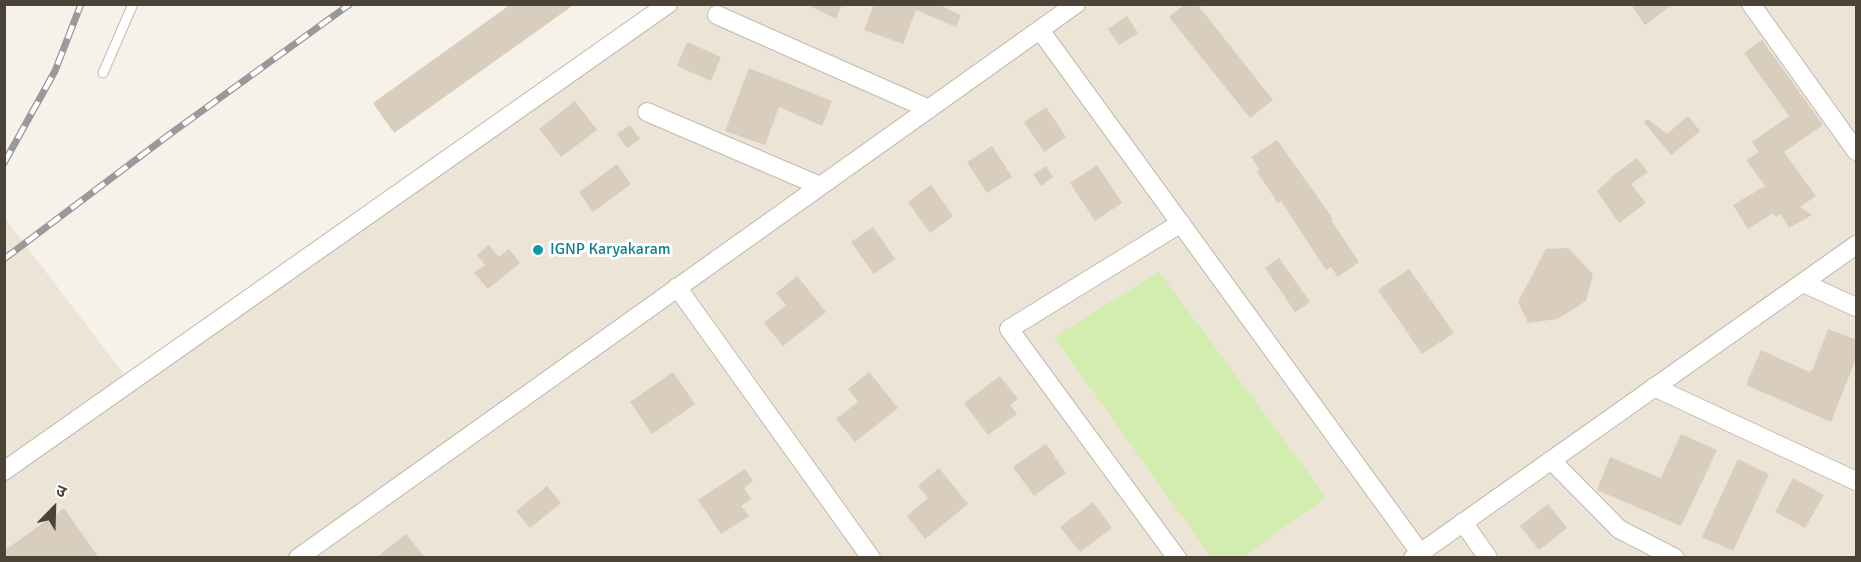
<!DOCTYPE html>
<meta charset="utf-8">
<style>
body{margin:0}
#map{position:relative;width:1861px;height:562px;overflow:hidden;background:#f6f2ea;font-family:Signika,"Noto Sans Devanagari",sans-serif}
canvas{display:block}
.frame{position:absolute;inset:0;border:6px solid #4b4337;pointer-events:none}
.north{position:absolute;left:24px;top:478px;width:60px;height:60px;-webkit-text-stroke:4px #fff;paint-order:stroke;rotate:23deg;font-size:16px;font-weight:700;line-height:24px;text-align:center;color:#4b4337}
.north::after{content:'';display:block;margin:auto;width:21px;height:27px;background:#4b4337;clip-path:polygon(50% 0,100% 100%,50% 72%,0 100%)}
</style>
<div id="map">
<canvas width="1861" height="562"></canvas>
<div class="frame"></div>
<div class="north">उ</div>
</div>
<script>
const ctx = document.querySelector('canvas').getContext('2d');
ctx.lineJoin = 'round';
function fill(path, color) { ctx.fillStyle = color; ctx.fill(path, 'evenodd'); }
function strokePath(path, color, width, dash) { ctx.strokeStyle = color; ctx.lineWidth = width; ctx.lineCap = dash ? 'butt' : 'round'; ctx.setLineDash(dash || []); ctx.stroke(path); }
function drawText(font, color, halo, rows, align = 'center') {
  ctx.font = font + ' Signika,sans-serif'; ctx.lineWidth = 6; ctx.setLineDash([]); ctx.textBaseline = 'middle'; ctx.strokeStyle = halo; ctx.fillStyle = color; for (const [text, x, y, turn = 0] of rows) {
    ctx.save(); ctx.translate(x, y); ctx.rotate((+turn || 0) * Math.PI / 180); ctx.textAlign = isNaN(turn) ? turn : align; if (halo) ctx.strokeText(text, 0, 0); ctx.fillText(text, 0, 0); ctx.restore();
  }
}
fill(new Path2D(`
 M 676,5 L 1856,5 L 1856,557 L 5,557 L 5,218 L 134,388 Z`), '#ebe4d7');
fill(new Path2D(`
 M 1159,272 L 1326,497 L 1243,557 L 1211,557 L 1054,337 Z`), '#d3edaf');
fill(new Path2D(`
 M 511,4 L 575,4 L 394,133 L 373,103 Z
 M 806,4 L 842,4 L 836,19 Z
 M 874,4 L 937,4 L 961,15 L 956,27 L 916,10 L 903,44 L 864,30 Z
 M 1185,4 L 1197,4 L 1273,100 L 1250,118 L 1169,17 Z
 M 1631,4 L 1673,4 L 1645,25 Z
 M 1127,16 L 1138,33 L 1119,45 L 1108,29 Z
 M 1762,40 L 1823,125 L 1784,152 L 1816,196 L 1800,207 L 1812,215 L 1789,228 L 1781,214 L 1776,217 L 1773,213 L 1748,229 L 1733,205 L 1765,186 L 1746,160 L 1759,152 L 1752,142 L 1789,116 L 1744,53 Z
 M 687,42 L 721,57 L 711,81 L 677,66 Z
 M 749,68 L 832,101 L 822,126 L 779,107 L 765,145 L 725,131 Z
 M 575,101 L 597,130 L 561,157 L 539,129 Z
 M 1046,107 L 1066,137 L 1044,152 L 1024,122 Z
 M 1688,116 L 1700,131 L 1671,155 L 1644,122 L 1648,119 L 1667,134 Z
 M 630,125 L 640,139 L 627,148 L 617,134 Z
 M 1277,140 L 1333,219 L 1331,220 L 1359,262 L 1338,277 L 1331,267 L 1326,270 L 1281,201 L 1278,203 L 1257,172 L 1260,170 L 1251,157 Z
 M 992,146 L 1012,177 L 987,193 L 967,162 Z
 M 1637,158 L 1648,172 L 1631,184 L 1646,203 L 1619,223 L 1597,191 L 1612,178 L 1611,177 Z
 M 617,164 L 631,184 L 593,212 L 579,192 Z
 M 1097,165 L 1122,203 L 1095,221 L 1070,183 Z
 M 1046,166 L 1053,177 L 1041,186 L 1033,174 Z
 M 931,185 L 953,216 L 930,233 L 908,202 Z
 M 873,227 L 895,259 L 874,274 L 851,242 Z
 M 489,245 L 499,257 L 509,249 L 520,263 L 488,289 L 474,273 L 485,265 L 477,255 Z
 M 1568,248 L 1593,274 L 1586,301 L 1557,319 L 1528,323 L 1518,302 L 1546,249 Z
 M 1279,258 L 1310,302 L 1295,312 L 1265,268 Z
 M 1409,269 L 1454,333 L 1422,354 L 1378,290 Z
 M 797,276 L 826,312 L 783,346 L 764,323 L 786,305 L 776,293 Z
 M 1828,329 L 1857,340 L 1857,356 L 1831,422 L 1746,385 L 1761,350 L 1809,372 L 1810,371 L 1812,371 Z
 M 673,372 L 695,404 L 652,434 L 630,402 Z
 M 869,372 L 898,408 L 855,442 L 836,419 L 858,402 L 848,389 Z
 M 1000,376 L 1018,399 L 1010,405 L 1017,414 L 988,435 L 964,403 Z
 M 1681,434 L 1717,450 L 1681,526 L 1597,490 L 1610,457 L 1661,478 Z
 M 1046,444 L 1066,473 L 1034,496 L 1013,467 Z
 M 1738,459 L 1769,474 L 1733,551 L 1702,537 Z
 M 939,468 L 968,504 L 925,539 L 907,516 L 928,498 L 918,486 Z
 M 745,469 L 753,481 L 744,488 L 751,499 L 741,506 L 749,516 L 721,534 L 698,500 Z
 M 1793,478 L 1824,495 L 1805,528 L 1775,512 Z
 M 547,486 L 561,503 L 530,528 L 516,511 Z
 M 1093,502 L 1112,528 L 1080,552 L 1060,527 Z
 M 1548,504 L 1567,528 L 1539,550 L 1520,526 Z
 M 64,508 L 99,558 L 4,558 L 4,551 Z
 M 406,534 L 425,558 L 376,558 Z`), '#d9cebe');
const service = new Path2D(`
 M 103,73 L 133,4`);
const minor = new Path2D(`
 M 1751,4 L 1856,151
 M 717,15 L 929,109
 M 1040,30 L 1424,558
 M 647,112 L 820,186
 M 1803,283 L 1856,307
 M 677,287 L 871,558
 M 1654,387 L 1856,481
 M 1551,460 L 1619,529 L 1675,558
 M 4,471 L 668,4
 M 1463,522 L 1488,558
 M 298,558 L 1076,4
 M 1177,558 L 1009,329 L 1181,223
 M 1413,558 L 1856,245`);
strokePath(service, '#c3baab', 11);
strokePath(minor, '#c3baab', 20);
strokePath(service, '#fff', 9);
strokePath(minor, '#fff', 18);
const rail = new Path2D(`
 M 4,163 L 55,71 L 81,4
 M 4,259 L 170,134 L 350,4`);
strokePath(rail, '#999', 7);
strokePath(rail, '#fff', 4.5, [14]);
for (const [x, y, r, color] of [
 [538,250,6,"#0f9aa8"]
]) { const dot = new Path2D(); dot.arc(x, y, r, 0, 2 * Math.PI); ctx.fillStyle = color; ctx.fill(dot); strokePath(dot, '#fff', 2); }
drawText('16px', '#0d838f', '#fff', [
 ["IGNP Karyakaram",550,250]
], 'left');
</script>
